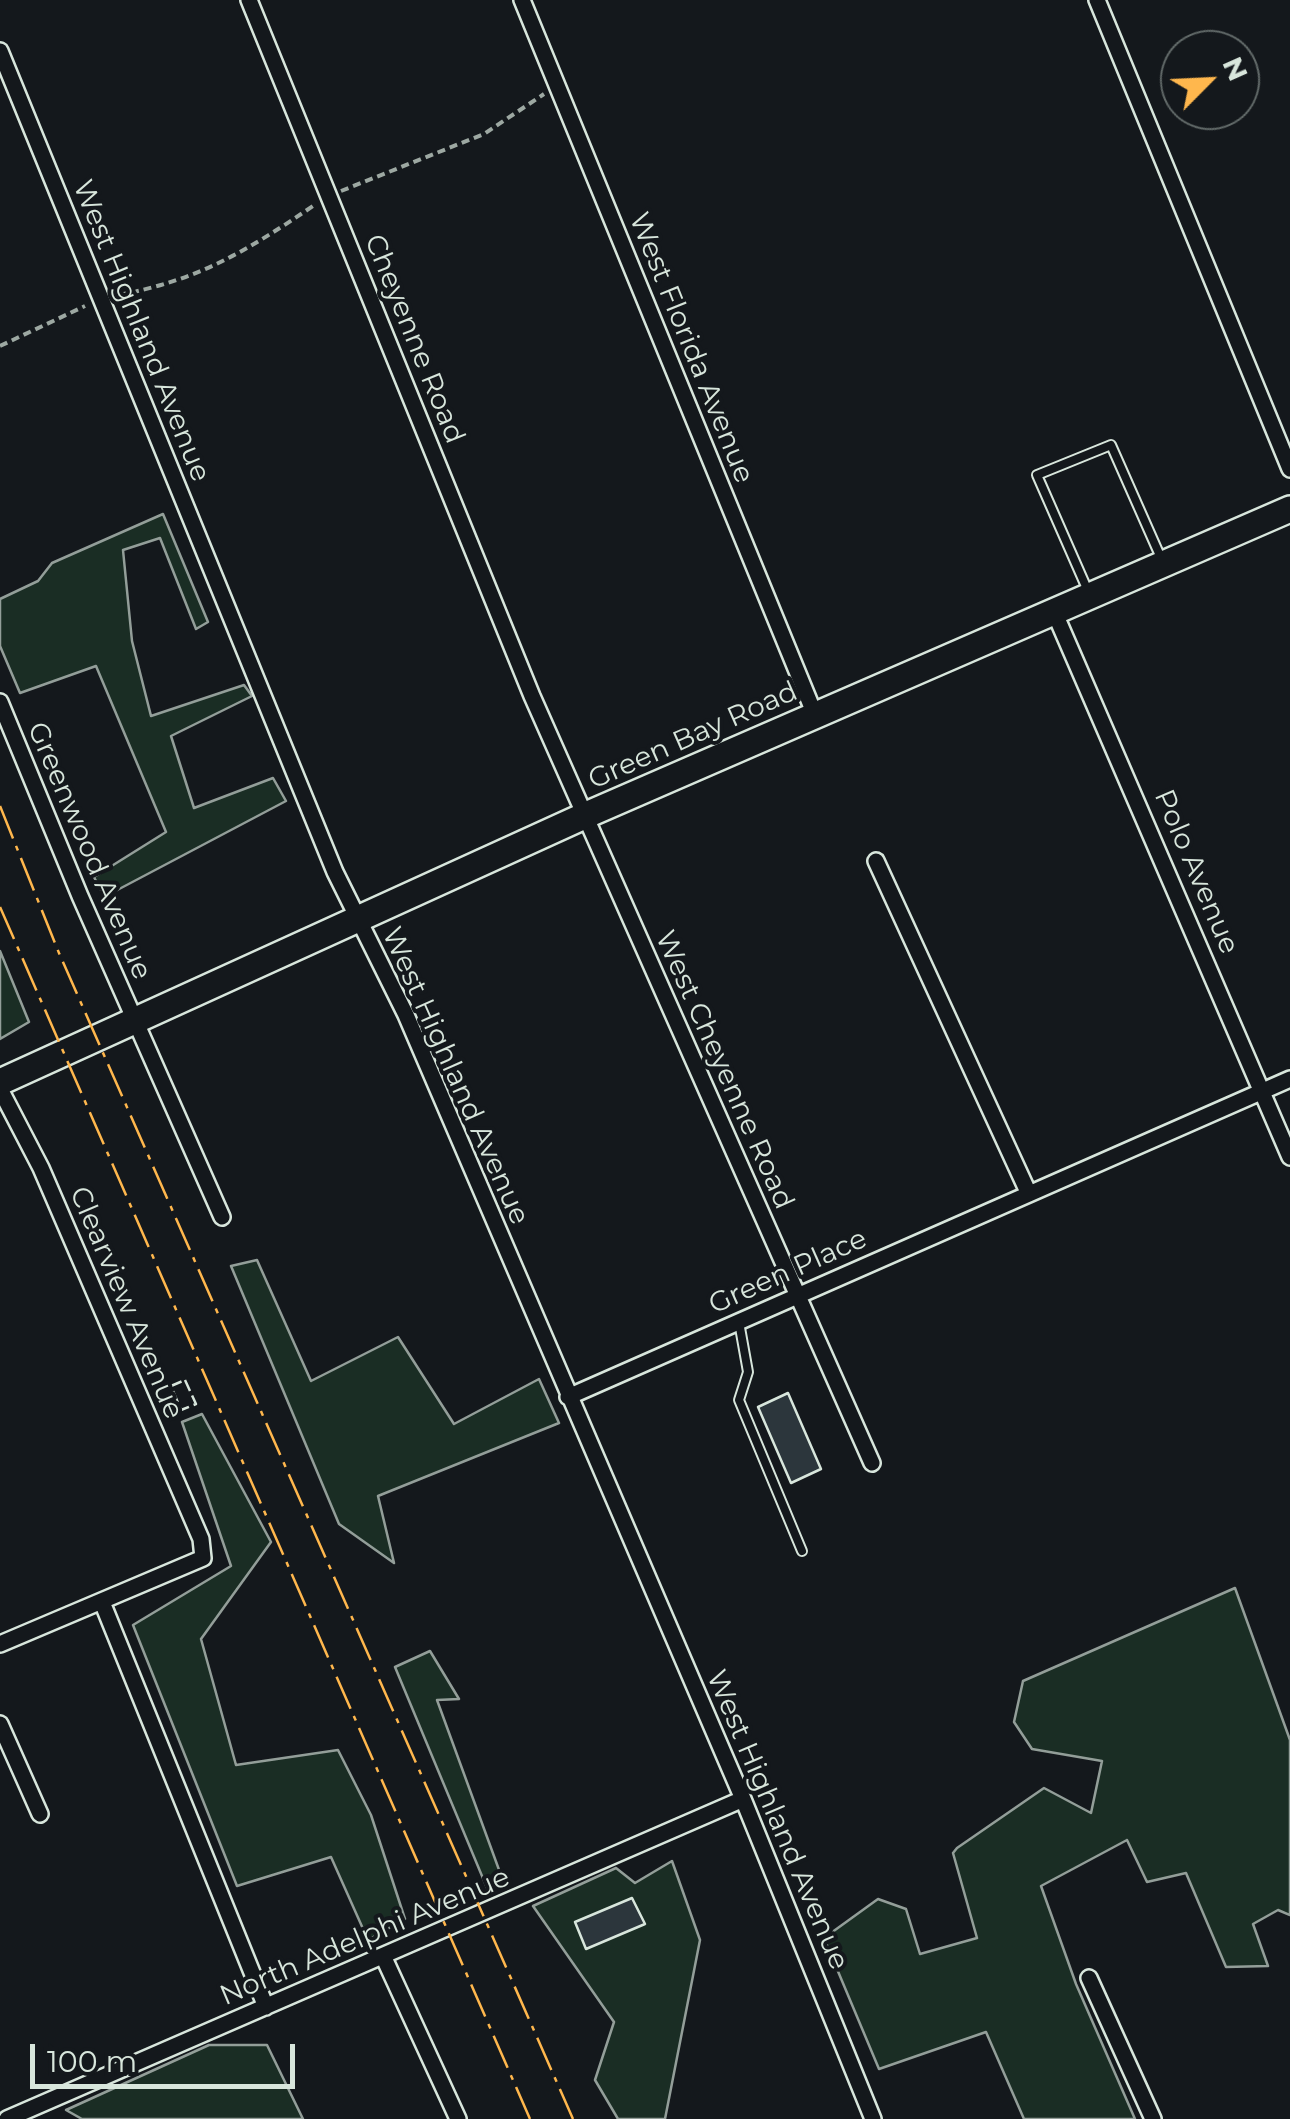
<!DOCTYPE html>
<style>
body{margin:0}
#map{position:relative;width:1290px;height:2119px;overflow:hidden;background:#14181c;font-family:Montserrat,sans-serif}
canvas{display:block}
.north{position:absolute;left:1160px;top:30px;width:100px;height:100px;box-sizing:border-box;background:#14181c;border:2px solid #626a69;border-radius:50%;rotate:66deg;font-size:28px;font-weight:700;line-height:40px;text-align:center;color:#d8e6dc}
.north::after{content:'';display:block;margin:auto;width:35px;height:45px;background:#ffb74d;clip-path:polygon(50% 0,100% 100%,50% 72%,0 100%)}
.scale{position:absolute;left:30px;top:2044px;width:265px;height:45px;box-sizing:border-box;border:5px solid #d8e6dc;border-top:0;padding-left:12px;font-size:30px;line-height:35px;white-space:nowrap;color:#d8e6dc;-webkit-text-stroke:8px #14181c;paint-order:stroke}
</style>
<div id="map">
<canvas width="1290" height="2119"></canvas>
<div class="north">N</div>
<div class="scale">100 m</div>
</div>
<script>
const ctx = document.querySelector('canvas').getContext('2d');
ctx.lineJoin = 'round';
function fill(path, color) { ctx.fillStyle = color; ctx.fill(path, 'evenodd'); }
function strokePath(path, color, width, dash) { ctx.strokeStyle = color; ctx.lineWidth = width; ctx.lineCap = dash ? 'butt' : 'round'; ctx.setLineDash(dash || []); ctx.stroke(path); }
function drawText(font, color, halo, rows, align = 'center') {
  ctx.font = font + ' Montserrat,sans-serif'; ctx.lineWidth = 8; ctx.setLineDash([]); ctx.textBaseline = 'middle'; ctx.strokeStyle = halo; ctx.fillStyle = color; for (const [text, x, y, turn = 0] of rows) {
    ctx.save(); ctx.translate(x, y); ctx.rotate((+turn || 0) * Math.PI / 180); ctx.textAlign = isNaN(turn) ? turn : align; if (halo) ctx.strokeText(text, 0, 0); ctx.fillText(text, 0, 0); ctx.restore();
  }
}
const green = new Path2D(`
 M 163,514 L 208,622 L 196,629 L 160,538 L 123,550 L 132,641 L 151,716 L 244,685 L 252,696 L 171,736 L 194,808 L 273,778 L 286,801 L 104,897 L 94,877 L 166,832 L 96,666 L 20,693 L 0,646 L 0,599 L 38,581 L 52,563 Z
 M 0,951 L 29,1022 L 0,1039 Z
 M 257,1260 L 311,1381 L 398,1337 L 454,1424 L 539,1379 L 559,1423 L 378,1496 L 394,1563 L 339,1524 L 231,1266 Z
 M 202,1414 L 271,1542 L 201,1639 L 236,1765 L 338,1750 L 371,1815 L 405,1919 L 368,1940 L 331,1857 L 237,1886 L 133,1625 L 231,1566 L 182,1422 Z
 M 1235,1588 L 1290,1740 L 1290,1915 L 1278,1910 L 1253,1924 L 1268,1966 L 1226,1967 L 1186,1873 L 1147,1882 L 1127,1840 L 1041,1886 L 1076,1984 L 1135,2119 L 1024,2119 L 986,2032 L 879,2069 L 824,1938 L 878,1899 L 906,1909 L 920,1954 L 977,1938 L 953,1853 L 957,1848 L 1044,1788 L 1091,1813 L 1102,1761 L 1032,1749 L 1014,1722 L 1023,1681 Z
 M 430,1651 L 459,1699 L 437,1700 L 502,1878 L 487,1888 L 395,1667 Z
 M 672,1861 L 700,1940 L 665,2119 L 618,2119 L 595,2080 L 614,2022 L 533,1906 L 616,1868 L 635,1883 Z
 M 209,2045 L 267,2045 L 303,2119 L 82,2119 L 66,2110 Z`);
fill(green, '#1a2d24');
strokePath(green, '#939e99', 2.5);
const building = new Path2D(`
 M 788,1393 L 821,1469 L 791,1483 L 758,1407 Z
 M 632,1898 L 645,1924 L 586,1949 L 575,1922 Z`);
fill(building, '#2c363c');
strokePath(building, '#d8e6dc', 2.5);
const service = new Path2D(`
 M 1088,591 L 1037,475 L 1111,445 L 1161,558
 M 739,1322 L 748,1372 L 739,1400 L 802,1551`);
const minor = new Path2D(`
 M 249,0 L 532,696 L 872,1463
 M 522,0 L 815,715
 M 1097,0 L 1290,469
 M 0,51 L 335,872 L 406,1015 L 743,1799 L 873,2119
 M 1053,609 L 1290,1157
 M 0,702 L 80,896 L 222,1217
 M 876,861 L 1029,1194
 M 0,1089 L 41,1168 L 201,1539 L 203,1558 L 0,1644
 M 568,1397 L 1290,1079
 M 102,1602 L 266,2007
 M 0,1724 L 40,1814
 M 384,1958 L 458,2119
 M 1089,1978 L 1153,2119
 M 7,2119 L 743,1799`);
const primary = new Path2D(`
 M 0,1082 L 584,816 L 1290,509`);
strokePath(service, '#d8e6dc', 12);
strokePath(minor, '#d8e6dc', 20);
strokePath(primary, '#d8e6dc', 30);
strokePath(new Path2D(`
 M 341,191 L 484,134 L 544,94
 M 118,295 C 200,280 248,250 316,204
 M 0,346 L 85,306`), '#9da8a2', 4, [8, 5]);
strokePath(service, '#14181c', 8);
strokePath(minor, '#14181c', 15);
strokePath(primary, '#14181c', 25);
strokePath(new Path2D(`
 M 185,1380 L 196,1404 L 181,1410 L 171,1386 Z`), '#d8e6dc', 2.5, [12, 5]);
strokePath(new Path2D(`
 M 0,806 L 59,953 L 573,2119
 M 0,907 L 530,2119`), '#ffb74d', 2.5, [35, 8, 5, 8]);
drawText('28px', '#d8e6dc', '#14181c', [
 ["West Highland Avenue",141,331,68],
 ["Cheyenne Road",414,339,68],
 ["West Florida Avenue",691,348,68],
 ["Green Bay Road",693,736,-24],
 ["Greenwood Avenue",89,851,67],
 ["Polo Avenue",1196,872,67],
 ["West Cheyenne Road",724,1070,66],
 ["West Highland Avenue",455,1076,66],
 ["Green Place",788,1272,-24],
 ["Clearview Avenue",126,1303,67],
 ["West Highland Avenue",777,1820,67],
 ["North Adelphi Avenue",365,1937,-23]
]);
</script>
